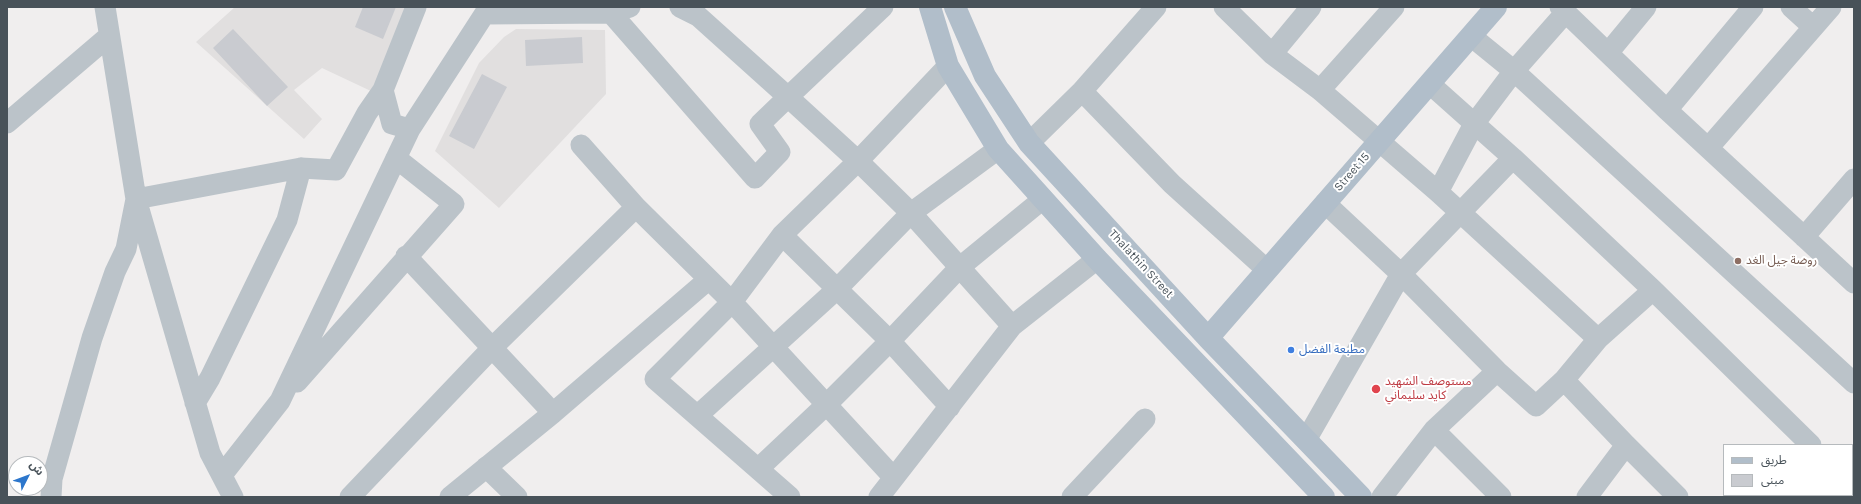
<!DOCTYPE html>
<meta charset="utf-8">
<style>
body{margin:0}
#map{position:relative;width:1861px;height:504px;overflow:hidden;background:#f0eeee;font-family:Karla,"Noto Sans Arabic",sans-serif}
canvas{display:block}
.frame{position:absolute;inset:0;border:8px solid #485259;pointer-events:none}
.legend{position:absolute;left:1723px;top:444px;width:130px;height:52px;box-sizing:border-box;background:#fff;border:1px solid #b6babd;margin:0;padding:5px 7px;list-style:none;font-size:12px;color:#485259}
.legend li{display:flex;align-items:center;gap:8px;height:20px}
.legend b{width:20px;border:1px solid #b6babd}
.north{position:absolute;left:8px;top:456px;width:40px;height:40px;box-sizing:border-box;background:#fff;border:1px solid #b6babd;border-radius:50%;rotate:48deg;font-size:11px;font-weight:700;line-height:16px;text-align:center;color:#485259}
.north::after{content:'';display:block;margin:auto;width:14px;height:18px;background:#2d77cc;clip-path:polygon(50% 0,100% 100%,50% 72%,0 100%)}
</style>
<div id="map">
<canvas width="1861" height="504"></canvas>
<div class="frame"></div>
<ul class="legend">
<li><b style="height:5px;background:#b1beca"></b>طريق</li>
<li><b style="height:11px;background:#c9cbd0"></b>مبنى</li>
</ul>
<div class="north">ش</div>
</div>
<script>
const ctx = document.querySelector('canvas').getContext('2d');
ctx.lineJoin = 'round';
function fill(path, color) { ctx.fillStyle = color; ctx.fill(path, 'evenodd'); }
function strokePath(path, color, width, dash) { ctx.strokeStyle = color; ctx.lineWidth = width; ctx.lineCap = dash ? 'butt' : 'round'; ctx.setLineDash(dash || []); ctx.stroke(path); }
function drawText(font, color, halo, rows, align = 'center') {
  ctx.font = font + ' Karla,"Noto Sans Arabic",sans-serif'; ctx.lineWidth = 4; ctx.setLineDash([]); ctx.textBaseline = 'middle'; ctx.strokeStyle = halo; ctx.fillStyle = color; for (const [text, x, y, turn = 0] of rows) {
    ctx.save(); ctx.translate(x, y); ctx.rotate((+turn || 0) * Math.PI / 180); ctx.textAlign = isNaN(turn) ? turn : align; if (halo) ctx.strokeText(text, 0, 0); ctx.fillText(text, 0, 0); ctx.restore();
  }
}
fill(new Path2D(`
 M 235,7 L 409,7 L 373,92 L 322,68 L 294,90 L 322,119 L 304,139 L 196,42 Z
 M 516,29 L 605,30 L 606,94 L 499,208 L 435,151 L 479,63 L 504,37 Z`), '#e1dfdf');
fill(new Path2D(`
 M 363,7 L 396,7 L 383,39 L 355,27 Z
 M 233,29 L 288,87 L 267,106 L 213,48 Z
 M 582,37 L 583,63 L 526,66 L 525,40 Z
 M 482,74 L 507,87 L 474,149 L 449,136 Z`), '#c9cbd0');
strokePath(new Path2D(`
 M 105,7 L 136,199 L 210,453 L 233,497
 M 680,7 L 698,16 L 788,97 L 883,7
 M 1224,7 L 1272,54 L 1320,90 L 1438,192 L 1598,339
 M 1560,7 L 1667,110 L 1854,283
 M 1791,7 L 1813,27
 M 611,13 L 755,178 L 780,152 L 760,124 L 788,97 L 858,161 L 911,213 L 1012,326
 M 485,14 L 611,13 L 630,7
 M 1471,36 L 1514,71 L 1854,383
 M 1608,53 L 1646,7
 M 1272,54 L 1311,7
 M 1430,84 L 1513,158 L 1653,290 L 1811,445
 M 383,90 L 392,124 L 410,129
 M 1320,90 L 1394,7
 M 1082,91 L 1172,184 L 1267,270
 M 1667,110 L 1753,7
 M 7,123 L 109,36
 M 1029,143 L 1082,91 L 1156,7
 M 581,145 L 636,207 L 732,302 L 894,478
 M 1709,147 L 1831,7
 M 1438,192 L 1474,124 L 1514,71 L 1566,12
 M 1325,203 L 1401,274 L 1497,371 L 1536,406 L 1564,380 L 1598,339 L 1653,290
 M 782,235 L 890,341 L 950,407
 M 1804,237 L 1854,179
 M 406,256 L 553,413
 M 1564,380 L 1626,445 L 1678,497
 M 297,382 L 454,204 L 396,158
 M 195,403 L 210,378 L 287,220 L 301,168
 M 697,416 L 837,289 L 911,213 L 998,149
 M 1434,430 L 1501,497
 M 1306,440 L 1401,274 L 1513,158
 M 486,467 L 517,497
 M 758,469 L 826,405 L 890,341 L 960,267 L 1043,199
 M 222,475 L 280,401 L 410,129 L 489,7
 M 1852,487 L 1854,482
 M 51,497 L 52,479 L 92,338 L 115,272 L 126,249 L 136,199 L 301,168 L 336,170 L 367,113 L 383,90 L 416,7
 M 350,497 L 493,347 L 636,207
 M 450,497 L 553,413 L 709,279
 M 790,497 L 655,379 L 732,302 L 782,235 L 858,161 L 948,66
 M 879,497 L 1012,326 L 1097,259
 M 1072,497 L 1145,419
 M 1382,497 L 1434,430 L 1497,371
 M 1587,497 L 1626,445`), '#bbc3c9', 21);
strokePath(new Path2D(`
 M 930,7 L 948,66 L 998,149 L 1097,259 L 1324,497
 M 955,7 L 985,76 L 1029,143 L 1208,338 L 1361,497
 M 1208,338 L 1496,7`), '#b1beca', 22);
for (const [x, y, r, color] of [
 [1738,261,4,"#8d6e63"],
 [1291,350,4,"#3f7fe0"],
 [1376,389,5,"#e0444e"]
]) { const dot = new Path2D(); dot.arc(x, y, r, 0, 2 * Math.PI); ctx.fillStyle = color; ctx.fill(dot); strokePath(dot, '#fff', 1.5); }
drawText('12px', '#485259', '#fff', [
 ["Street 15",1352,172,-49],
 ["Thalathin Street",1141,264,47]
]);
drawText('12px', '#785e54', '#fff', [
 ["روضة جيل الغد",1746,261]
], 'left');
drawText('12px', '#366cbe', '#fff', [
 ["مطبعة الفضل",1299,350]
], 'left');
drawText('12px', '#be3a42', '#fff', [
 ["مستوصف الشهيد",1385,382],
 ["كايد سليماني",1385,396]
], 'left');
</script>
